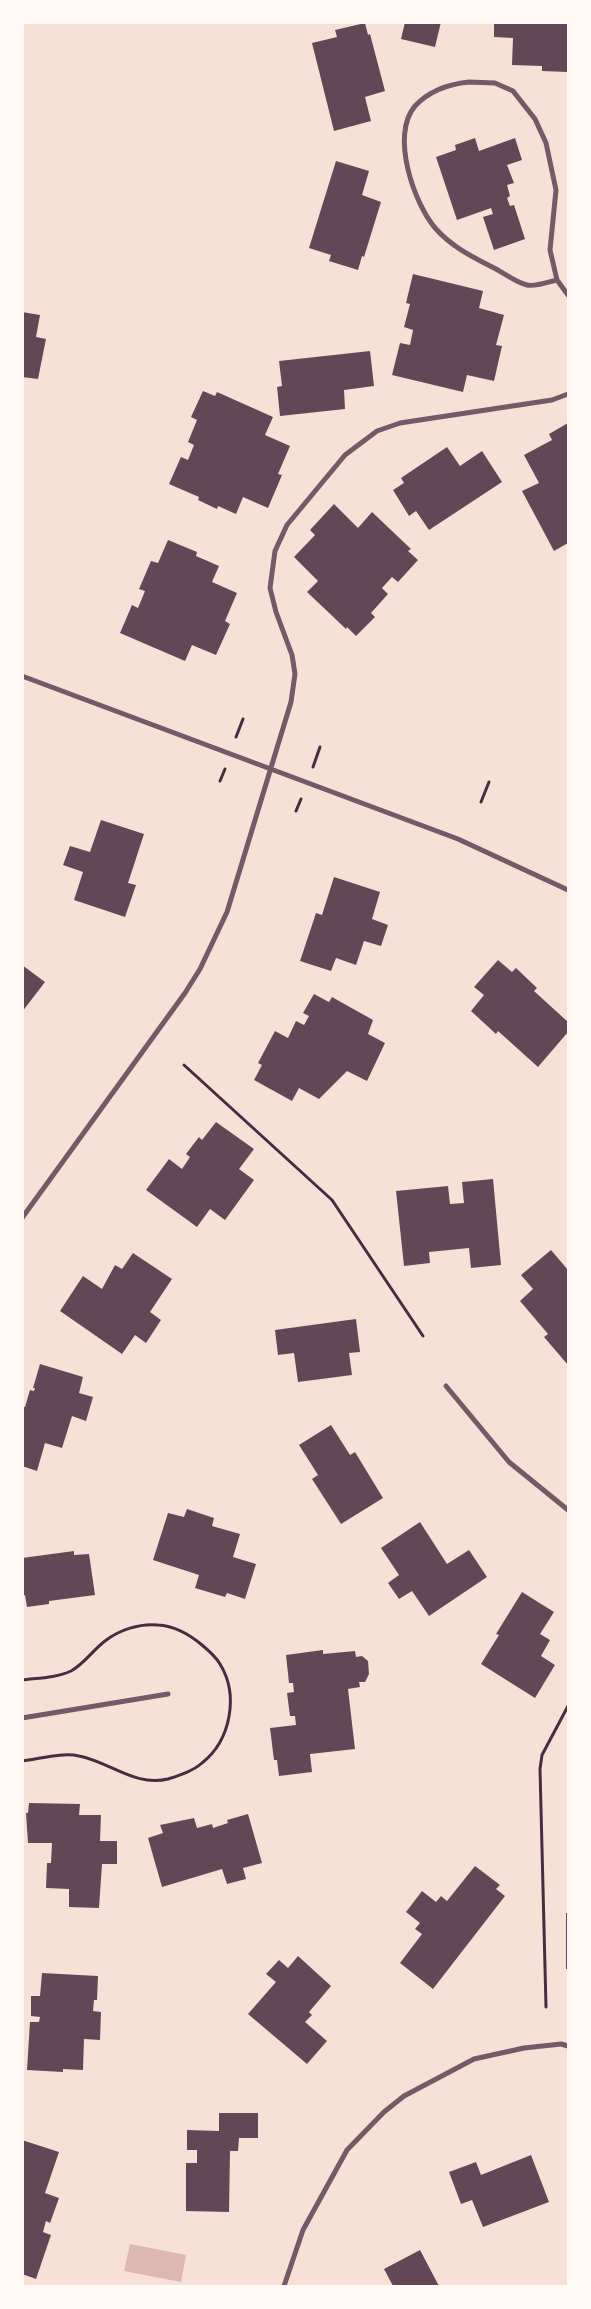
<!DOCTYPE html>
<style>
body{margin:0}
#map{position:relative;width:591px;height:2309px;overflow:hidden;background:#f7e1d7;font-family:"Work Sans",sans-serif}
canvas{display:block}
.frame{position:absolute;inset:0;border:24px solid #fffaf5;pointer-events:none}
</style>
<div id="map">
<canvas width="591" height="2309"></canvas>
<div class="frame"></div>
</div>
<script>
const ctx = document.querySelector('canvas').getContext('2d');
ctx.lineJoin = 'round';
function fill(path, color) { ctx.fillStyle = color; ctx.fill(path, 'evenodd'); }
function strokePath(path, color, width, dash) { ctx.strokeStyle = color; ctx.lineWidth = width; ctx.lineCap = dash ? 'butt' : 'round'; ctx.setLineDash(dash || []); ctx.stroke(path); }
fill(new Path2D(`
 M 130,2244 L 186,2255 L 181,2282 L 124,2271 Z`), '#dcb8b0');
fill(new Path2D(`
 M 405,22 L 441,22 L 435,47 L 401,39 Z
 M 494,22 L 568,22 L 568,72 L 542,71 L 542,66 L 512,65 L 513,38 L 494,37 Z
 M 365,23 L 368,35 L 370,34 L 385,91 L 365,97 L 371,121 L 334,131 L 312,43 L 337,37 L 335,30 Z
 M 475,138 L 479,151 L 515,138 L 522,160 L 507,165 L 514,183 L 507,185 L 510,196 L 507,198 L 510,206 L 514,205 L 525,239 L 494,250 L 483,217 L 493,214 L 491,208 L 457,220 L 436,157 L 456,150 L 455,145 Z
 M 336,161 L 369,171 L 362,195 L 381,202 L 364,257 L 362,256 L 358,270 L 329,261 L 331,255 L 309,248 Z
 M 413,274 L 483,291 L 479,308 L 504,315 L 496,345 L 502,346 L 494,381 L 467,375 L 463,392 L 392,375 L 400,343 L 410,345 L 413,330 L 404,327 L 410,304 L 406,303 Z
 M 22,312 L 40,315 L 36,337 L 46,339 L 38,379 L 22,377 Z
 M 370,351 L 374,386 L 344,390 L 345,409 L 280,416 L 277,387 L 282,386 L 279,361 Z
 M 203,391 L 215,396 L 217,392 L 273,417 L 265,435 L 290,446 L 278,474 L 282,475 L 268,508 L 243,497 L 236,514 L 218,506 L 217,509 L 198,500 L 199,497 L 169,484 L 181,457 L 188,460 L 194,445 L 188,442 L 197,420 L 191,417 Z
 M 568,423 L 568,543 L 554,551 L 522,491 L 539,483 L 524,455 L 552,440 L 549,434 Z
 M 447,447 L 460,466 L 482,451 L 502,482 L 429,530 L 416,511 L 409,516 L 393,490 L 404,483 L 401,478 Z
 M 334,504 L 358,528 L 372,512 L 411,549 L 408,551 L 418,560 L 398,582 L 392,577 L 382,588 L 388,594 L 371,613 L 375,617 L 356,636 L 347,627 L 346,629 L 307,592 L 318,581 L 294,557 L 315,535 L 310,530 Z
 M 168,540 L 197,552 L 196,556 L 219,566 L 212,582 L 237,593 L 225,621 L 230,624 L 216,655 L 192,645 L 185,661 L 120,633 L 132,605 L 138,608 L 145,591 L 139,589 L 151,561 L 158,563 Z
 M 101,820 L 144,834 L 128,883 L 136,885 L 125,917 L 74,900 L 83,872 L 63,865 L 70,846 L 90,852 Z
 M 334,877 L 380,892 L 372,919 L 388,925 L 381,946 L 364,941 L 356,965 L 336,958 L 331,971 L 300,961 L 316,913 L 322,915 Z
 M 498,960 L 512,972 L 516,968 L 537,988 L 534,991 L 568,1022 L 568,1032 L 538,1067 L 498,1031 L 496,1034 L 471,1011 L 484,995 L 474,987 Z
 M 22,965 L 45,982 L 22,1012 Z
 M 314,994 L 329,1002 L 332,997 L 373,1020 L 368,1034 L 385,1043 L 367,1081 L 347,1071 L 319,1099 L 299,1088 L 292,1101 L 254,1080 L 262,1065 L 258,1063 L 275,1031 L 288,1038 L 296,1021 L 304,1025 L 309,1016 L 303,1013 Z
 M 216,1122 L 254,1149 L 239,1169 L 254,1180 L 225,1220 L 210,1209 L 197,1227 L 146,1190 L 169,1159 L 182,1169 L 190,1157 L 186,1154 L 199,1137 L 202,1140 Z
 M 493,1179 L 501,1265 L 471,1268 L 469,1248 L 429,1252 L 430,1263 L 404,1266 L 396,1191 L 448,1186 L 450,1204 L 464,1203 L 462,1182 Z
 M 551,1250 L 568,1270 L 568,1365 L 544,1337 L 548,1334 L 520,1301 L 533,1289 L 521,1275 Z
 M 133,1253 L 172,1279 L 150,1312 L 161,1320 L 146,1343 L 135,1335 L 122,1354 L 60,1311 L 83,1276 L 102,1289 L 115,1265 L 122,1269 Z
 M 356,1319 L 360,1352 L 349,1353 L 352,1375 L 298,1382 L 294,1353 L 278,1355 L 275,1330 Z
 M 40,1364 L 83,1377 L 79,1393 L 93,1397 L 86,1421 L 72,1416 L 62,1448 L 45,1443 L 37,1471 L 22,1466 L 22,1406 L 25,1407 L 30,1390 L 34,1391 L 35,1388 L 33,1388 Z
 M 331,1425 L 350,1455 L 355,1452 L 383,1498 L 341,1524 L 312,1479 L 318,1475 L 299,1445 Z
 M 187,1509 L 214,1518 L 212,1526 L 240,1534 L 233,1557 L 256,1564 L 245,1599 L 227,1593 L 225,1597 L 195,1588 L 199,1575 L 153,1560 L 168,1513 L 184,1517 Z
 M 420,1522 L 447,1564 L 469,1550 L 487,1577 L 429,1616 L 412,1591 L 399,1599 L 388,1583 L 399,1575 L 381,1548 Z
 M 74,1551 L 74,1555 L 89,1554 L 95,1595 L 49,1601 L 49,1604 L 27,1607 L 25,1595 L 22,1596 L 22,1558 Z
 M 522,1592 L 554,1612 L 540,1634 L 550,1640 L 541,1656 L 555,1665 L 535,1698 L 481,1664 L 499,1635 L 496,1634 Z
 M 323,1650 L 323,1654 L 355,1651 L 356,1657 L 362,1656 L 368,1661 L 369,1674 L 365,1682 L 359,1682 L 360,1687 L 348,1689 L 355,1749 L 310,1754 L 312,1772 L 279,1776 L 277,1760 L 274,1760 L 270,1728 L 296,1725 L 295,1716 L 290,1716 L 287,1693 L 294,1692 L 293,1683 L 289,1683 L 286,1655 Z
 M 29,1803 L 80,1804 L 79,1815 L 101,1815 L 100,1841 L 117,1841 L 117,1864 L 102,1864 L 99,1908 L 69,1907 L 69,1889 L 46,1888 L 47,1863 L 51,1863 L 52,1843 L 28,1843 L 26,1813 L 28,1813 Z
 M 248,1814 L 262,1863 L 243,1868 L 246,1879 L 227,1884 L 222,1869 L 162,1887 L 148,1838 L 163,1833 L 160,1825 L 194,1818 L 197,1828 L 212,1824 L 213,1828 L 228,1823 L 227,1820 Z
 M 475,1866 L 500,1885 L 496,1889 L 505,1896 L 433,1989 L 400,1963 L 422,1934 L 415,1929 L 420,1923 L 406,1912 L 422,1891 L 436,1902 L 441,1896 L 447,1901 Z
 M 566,1913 L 568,1913 L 568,1969 L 566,1969 Z
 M 298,1956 L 331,1986 L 309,2012 L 312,2015 L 305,2022 L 327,2041 L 307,2064 L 248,2014 L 276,1982 L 266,1974 L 279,1960 L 288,1968 Z
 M 42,1973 L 98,1976 L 97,2000 L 94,2000 L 93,2011 L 101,2012 L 100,2040 L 84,2039 L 83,2070 L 63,2069 L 63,2072 L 27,2070 L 30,2022 L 39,2022 L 40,2017 L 31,2016 L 31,1996 L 40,1996 Z
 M 219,2113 L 258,2113 L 258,2138 L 239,2138 L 238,2151 L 230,2151 L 229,2212 L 186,2211 L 186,2163 L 197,2163 L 197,2150 L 187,2150 L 187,2130 L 219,2131 Z
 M 22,2140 L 59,2152 L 45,2193 L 59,2198 L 50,2223 L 46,2221 L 43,2232 L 51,2235 L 36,2279 L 22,2274 Z
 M 531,2155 L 549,2202 L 483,2227 L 472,2200 L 461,2204 L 449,2172 L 476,2162 L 481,2175 Z
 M 420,2250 L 439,2286 L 393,2286 L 384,2269 Z`), '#644757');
strokePath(new Path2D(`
 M 236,737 L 243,719
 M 313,767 L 320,747
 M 220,781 L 225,769
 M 481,802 L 489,782
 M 296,811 L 301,799
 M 184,1065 L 332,1200 L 423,1336
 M 22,1680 C 38,1678 56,1678 71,1671 C 84,1664 93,1650 105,1641 C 119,1630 140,1623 158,1625 C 175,1626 189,1634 202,1645 C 208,1650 216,1657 220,1664 C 239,1695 231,1740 202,1763 C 193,1771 180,1775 168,1779 C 135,1787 110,1762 79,1756 C 62,1752 40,1759 22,1761
 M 546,2007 L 540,1769 L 542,1755 L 568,1706`), '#4a2c40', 3);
strokePath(new Path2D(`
 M 469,82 L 495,83 L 513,91 L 535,119 L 546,143 L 556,190 L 550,250 L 557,280 C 548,282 535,287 527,285 C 517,283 505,274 496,269 C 475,258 453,248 436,229 C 414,204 390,135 415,106 C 430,90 449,84 469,82 Z
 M 557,280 L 568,295
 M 22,676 L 458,839 L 568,890
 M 22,1218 L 185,993 L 200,969 L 227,912 L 291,702 L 295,674 L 292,655 L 276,612 L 270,588 L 275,551 L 287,525 L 345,455 L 377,431 L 400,423 L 552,400 L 568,394
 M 446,1386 L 509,1462 L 568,1510
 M 22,1718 L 168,1694
 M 284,2286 L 303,2230 L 347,2150 L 384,2112 L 404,2096 L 474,2059 L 524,2048 L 561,2044 L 568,2046`), '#755966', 5);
</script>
